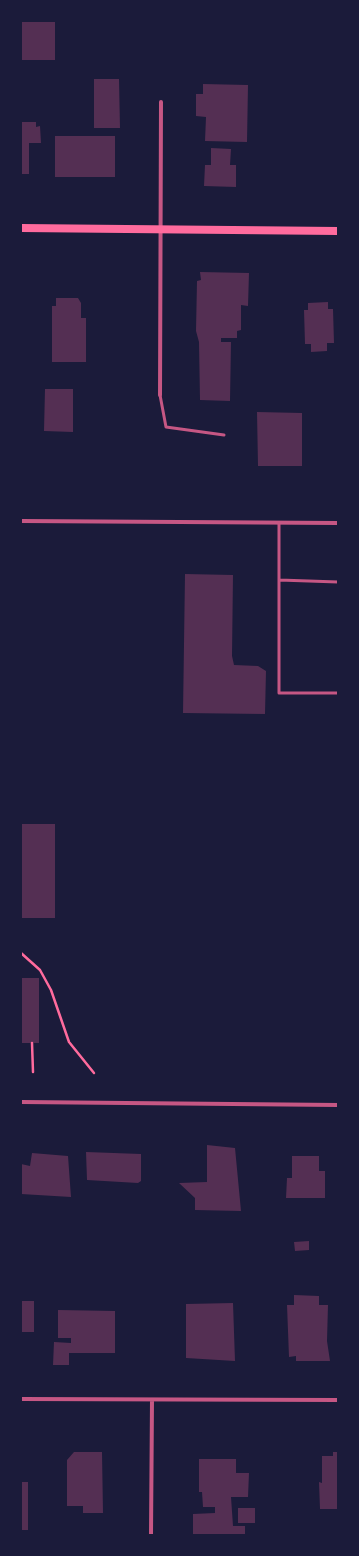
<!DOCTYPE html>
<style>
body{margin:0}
#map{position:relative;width:359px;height:1556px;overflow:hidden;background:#1b1b3a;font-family:Helvetica,sans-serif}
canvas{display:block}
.frame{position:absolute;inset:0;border:22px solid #1b1b3a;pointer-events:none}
</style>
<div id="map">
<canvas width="359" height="1556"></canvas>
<div class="frame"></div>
</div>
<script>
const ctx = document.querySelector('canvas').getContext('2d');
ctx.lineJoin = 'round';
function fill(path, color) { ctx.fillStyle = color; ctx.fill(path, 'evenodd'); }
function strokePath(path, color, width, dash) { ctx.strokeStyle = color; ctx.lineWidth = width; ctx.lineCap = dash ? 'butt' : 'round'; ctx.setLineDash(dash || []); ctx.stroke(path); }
fill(new Path2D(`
 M 21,21 L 55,21 L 55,60 L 21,60 Z
 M 94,79 L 119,79 L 120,128 L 94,128 Z
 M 203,84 L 248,85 L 247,142 L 205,141 L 206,117 L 196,116 L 196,94 L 203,94 Z
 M 21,122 L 36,122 L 36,127 L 40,126 L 41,143 L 29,143 L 29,174 L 21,174 Z
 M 55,136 L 115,136 L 115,177 L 55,177 Z
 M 211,148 L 231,149 L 230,165 L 236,165 L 236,187 L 204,186 L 205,165 L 211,165 Z
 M 200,272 L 249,273 L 248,306 L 241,305 L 241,330 L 237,331 L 237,338 L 221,338 L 221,342 L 231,342 L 230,401 L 200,400 L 199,342 L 196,331 L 197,281 L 201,280 Z
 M 56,298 L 78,298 L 81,303 L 81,318 L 86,318 L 86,362 L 52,362 L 52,306 L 56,306 Z
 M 328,302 L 328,309 L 333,309 L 334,343 L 327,343 L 327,351 L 311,352 L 311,344 L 305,344 L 304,310 L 308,310 L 308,303 Z
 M 45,389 L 73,389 L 73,432 L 44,431 Z
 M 257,412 L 302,413 L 302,466 L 258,466 Z
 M 185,574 L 233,575 L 232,656 L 234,665 L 258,666 L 266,671 L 265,714 L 183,713 Z
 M 21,824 L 55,824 L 55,918 L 21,918 Z
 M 21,978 L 39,978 L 39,1043 L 21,1043 Z
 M 207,1145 L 235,1148 L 241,1211 L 195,1210 L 195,1198 L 179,1183 L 207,1182 Z
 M 86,1152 L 141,1154 L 141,1181 L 138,1183 L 87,1180 Z
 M 32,1153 L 68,1156 L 71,1197 L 21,1194 L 21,1164 L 30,1166 Z
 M 292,1156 L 319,1156 L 319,1171 L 325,1171 L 325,1198 L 286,1198 L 287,1178 L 292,1178 Z
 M 309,1241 L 309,1250 L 295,1251 L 294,1242 Z
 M 294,1295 L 319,1296 L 319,1305 L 328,1305 L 327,1341 L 330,1361 L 296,1361 L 296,1356 L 289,1357 L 287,1305 L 294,1305 Z
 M 21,1301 L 34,1301 L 34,1332 L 21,1332 Z
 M 233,1303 L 235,1361 L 186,1358 L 186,1304 Z
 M 58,1310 L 115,1311 L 115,1353 L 69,1353 L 69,1365 L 53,1365 L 54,1342 L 71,1343 L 71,1338 L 58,1338 Z
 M 74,1452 L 102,1452 L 103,1513 L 83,1513 L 83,1506 L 67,1506 L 67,1460 Z
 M 333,1452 L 338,1452 L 338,1509 L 320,1509 L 319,1482 L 322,1483 L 322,1456 L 333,1456 Z
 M 199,1459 L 236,1459 L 236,1473 L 249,1473 L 248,1497 L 231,1497 L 233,1526 L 245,1526 L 245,1535 L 193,1535 L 193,1514 L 215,1513 L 215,1507 L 203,1507 L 202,1492 L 199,1492 Z
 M 21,1482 L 28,1482 L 28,1530 L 21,1530 Z
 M 238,1508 L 255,1508 L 255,1523 L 238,1523 Z`), '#542f53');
strokePath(new Path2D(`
 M 21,953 L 40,970 L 51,990 L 69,1042 L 94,1073
 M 32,1043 L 33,1072`), '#ff6b9d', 2.5);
strokePath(new Path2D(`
 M 160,395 L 166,427 L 224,435
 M 279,523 L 279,693 L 338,693
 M 279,580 L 338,582`), '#c65784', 3);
strokePath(new Path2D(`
 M 160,395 L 161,102
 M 21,521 L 338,523
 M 21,1102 L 338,1105
 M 21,1399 L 338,1400
 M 151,1535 L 152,1400`), '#c65784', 4);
strokePath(new Path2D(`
 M 21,228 L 338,231`), '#ff6b9d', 8);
</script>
